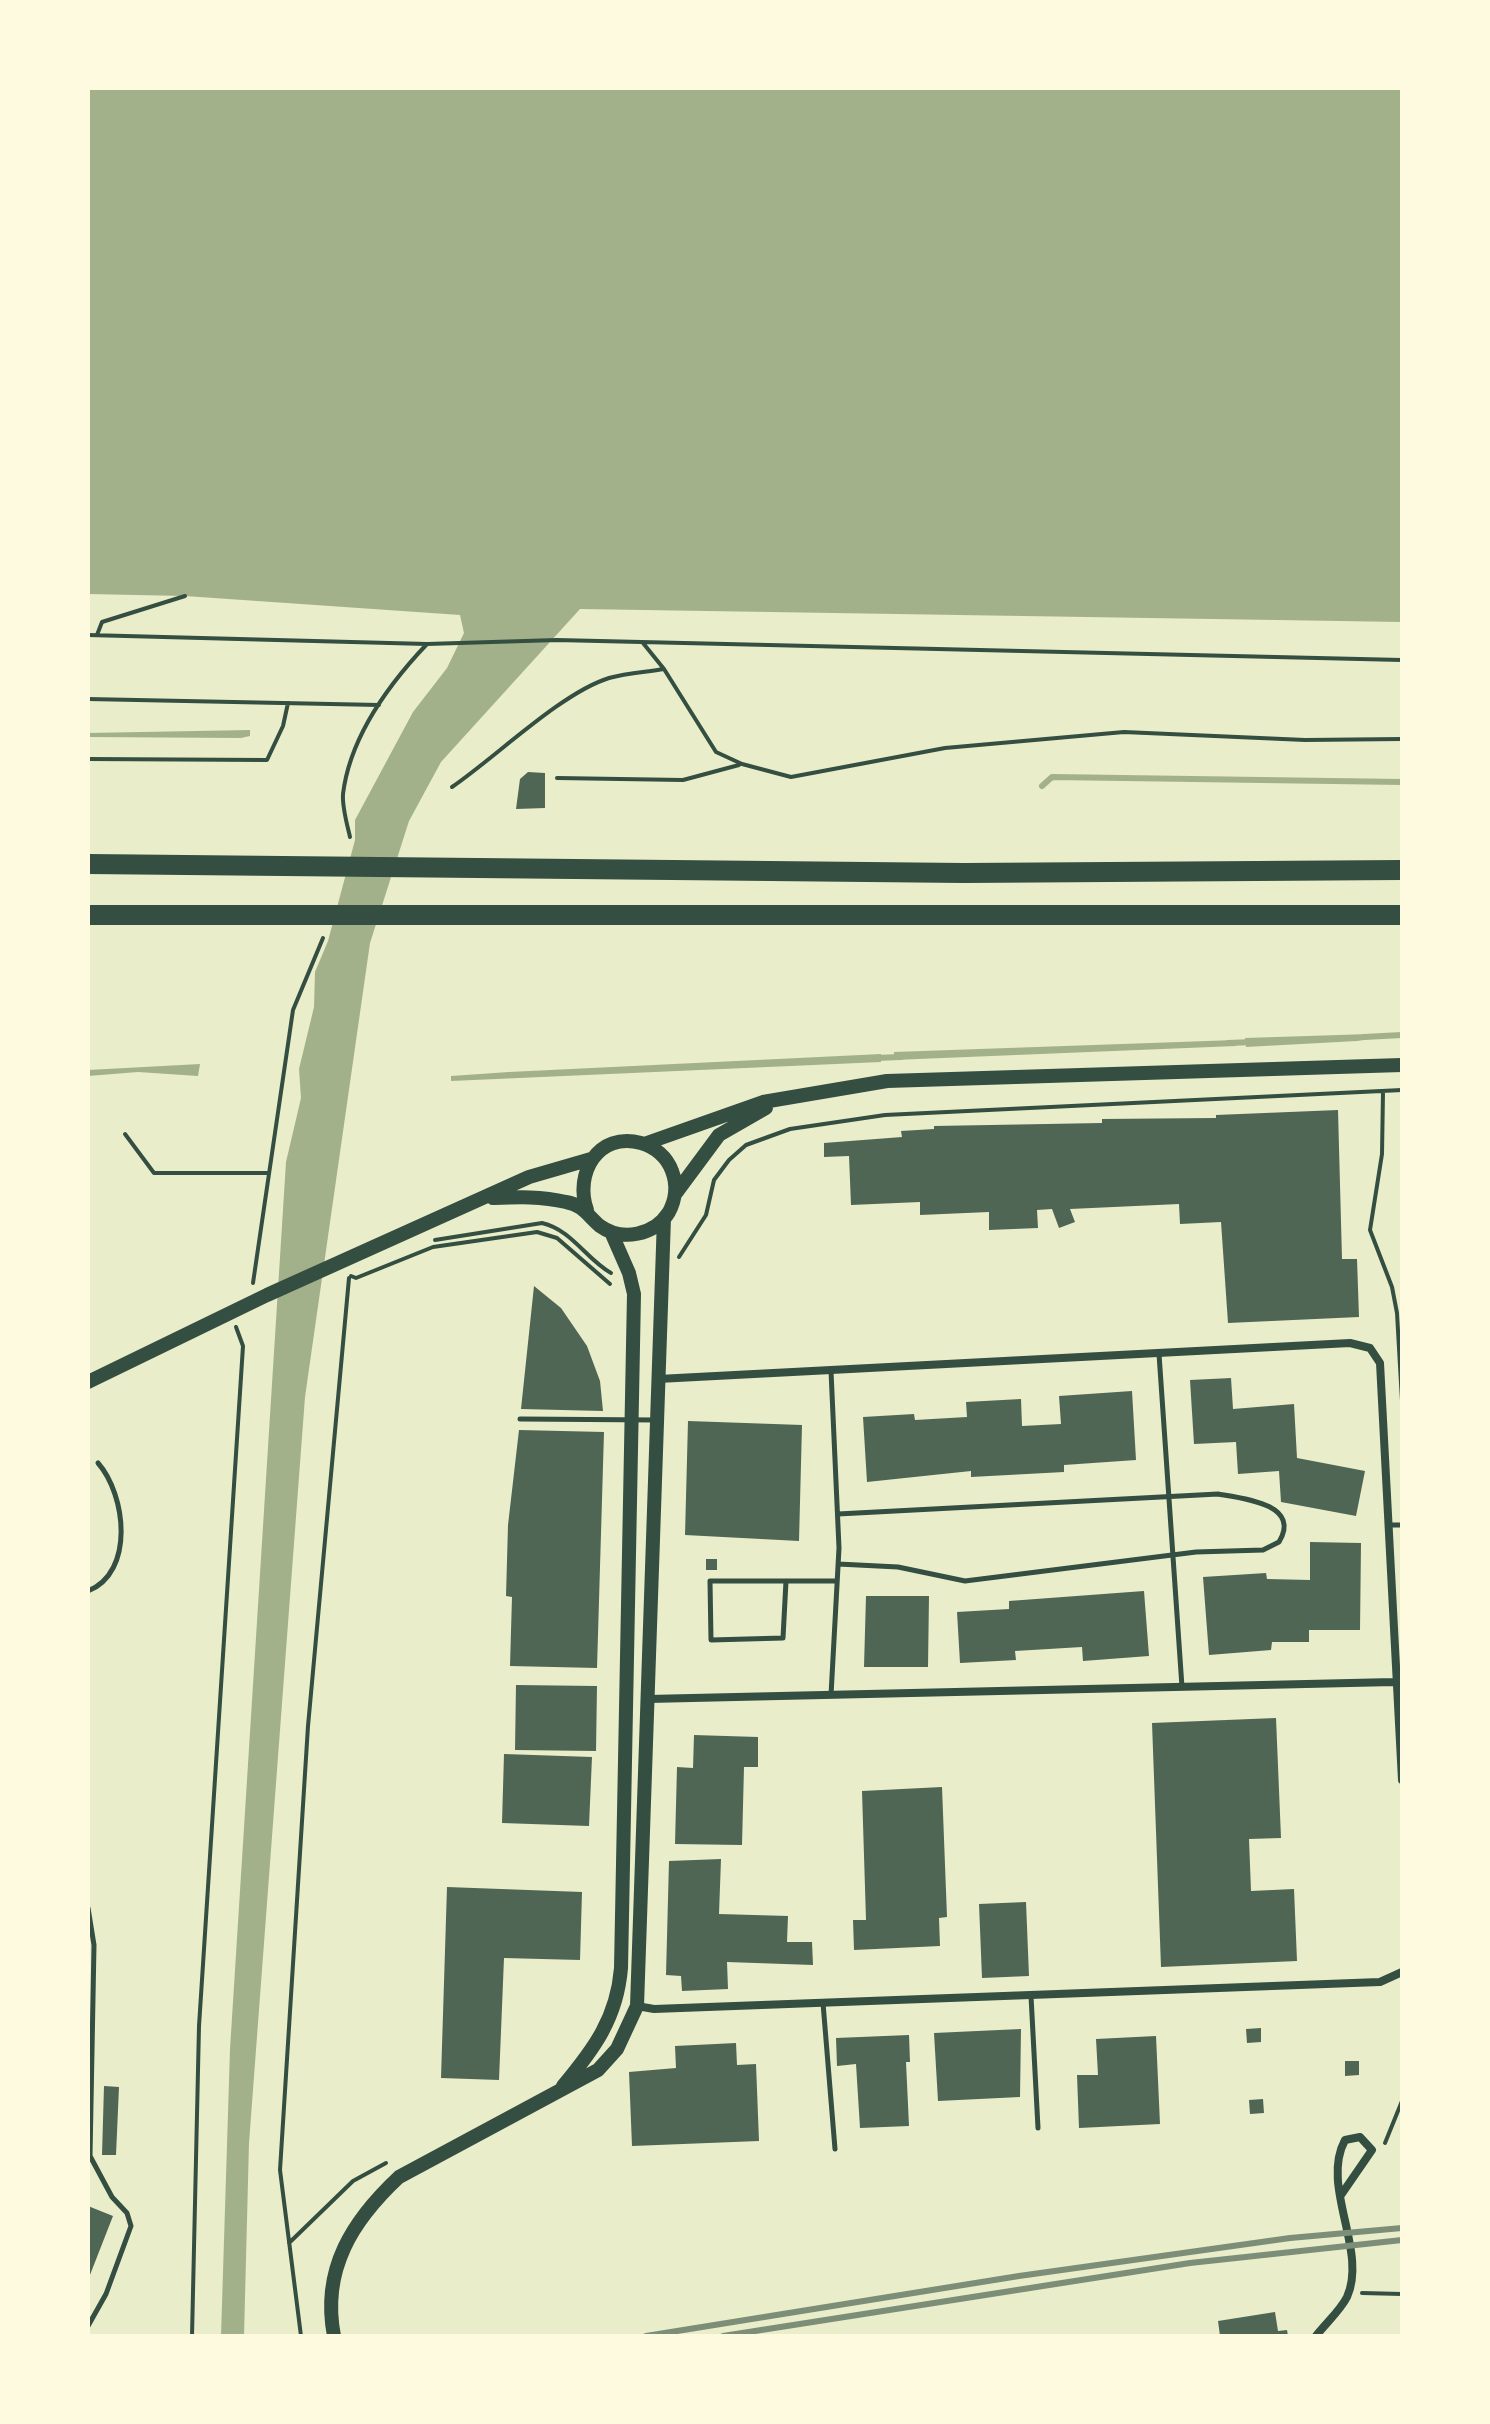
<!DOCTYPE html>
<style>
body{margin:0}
#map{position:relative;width:1490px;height:2424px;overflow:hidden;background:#e9edc9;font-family:"Titillium Web",sans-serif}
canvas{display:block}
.frame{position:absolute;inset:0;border:90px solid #fefae0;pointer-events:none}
</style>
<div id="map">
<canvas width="1490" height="2424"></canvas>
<div class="frame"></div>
</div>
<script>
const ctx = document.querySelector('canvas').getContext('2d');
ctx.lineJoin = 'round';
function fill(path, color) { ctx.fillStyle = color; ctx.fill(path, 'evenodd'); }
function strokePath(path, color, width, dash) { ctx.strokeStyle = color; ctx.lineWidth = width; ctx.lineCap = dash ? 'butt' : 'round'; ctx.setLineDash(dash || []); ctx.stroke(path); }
fill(new Path2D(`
 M 88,88 L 1402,88 L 1402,622 L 580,609 L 441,762 L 409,821 L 370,943 L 305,1397 L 249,2143 L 244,2336 L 221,2336 L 230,2049 L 286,1162 L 301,1098 L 299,1069 L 314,1007 L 315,972 L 328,941 L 355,840 L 355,820 L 413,712 L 447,668 L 464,633 L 460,615 L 185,596 L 88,594 Z
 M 250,730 L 250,736 L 241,738 L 88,737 L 88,733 Z
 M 1370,1034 L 1371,1039 L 1357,1041 L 1246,1047 L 1245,1038 Z
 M 1236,1040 L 1236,1046 L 894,1060 L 894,1052 Z
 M 881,1054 L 881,1062 L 451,1081 L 451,1076 L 509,1072 Z
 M 200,1064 L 198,1076 L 138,1072 L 88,1076 L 88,1070 Z`), '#a3b18a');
strokePath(new Path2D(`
 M 1042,786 L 1052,777 L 1402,782
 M 1364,1037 L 1402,1035
 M 1228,1043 L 1253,1042
 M 876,1058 L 901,1057`), '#a3b18a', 6);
fill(new Path2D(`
 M 528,772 L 545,773 L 545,808 L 516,809 L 520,779 Z
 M 1338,1110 L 1342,1259 L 1357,1259 L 1359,1317 L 1228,1323 L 1221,1222 L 1180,1224 L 1179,1204 L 1070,1209 L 1075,1222 L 1059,1228 L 1052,1209 L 1037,1210 L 1038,1228 L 989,1230 L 989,1212 L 920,1215 L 920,1202 L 851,1205 L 849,1156 L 824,1157 L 824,1143 L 902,1137 L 901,1131 L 934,1129 L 934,1126 L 1102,1123 L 1102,1119 L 1216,1118 L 1216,1115 Z
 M 534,1286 L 561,1308 L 587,1346 L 600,1381 L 603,1411 L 521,1409 Z
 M 1231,1378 L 1233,1409 L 1294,1404 L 1297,1458 L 1365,1471 L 1356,1516 L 1281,1502 L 1279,1471 L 1238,1474 L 1236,1442 L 1194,1444 L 1190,1380 Z
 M 1132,1391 L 1136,1460 L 1064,1465 L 1064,1472 L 971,1477 L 971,1471 L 867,1482 L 863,1417 L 914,1414 L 915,1420 L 967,1417 L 966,1402 L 1021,1399 L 1022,1426 L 1061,1424 L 1059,1396 Z
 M 688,1421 L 802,1425 L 799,1541 L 685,1535 Z
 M 519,1430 L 604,1432 L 597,1668 L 510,1666 L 512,1597 L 506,1596 L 508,1525 Z
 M 1310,1542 L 1361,1543 L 1360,1630 L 1309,1630 L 1309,1642 L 1272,1642 L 1271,1650 L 1209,1655 L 1203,1577 L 1266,1573 L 1267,1579 L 1310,1580 Z
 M 706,1559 L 717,1559 L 717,1570 L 706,1570 Z
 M 1144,1591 L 1149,1656 L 1083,1661 L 1082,1647 L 1015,1651 L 1016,1660 L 960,1663 L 957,1612 L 1009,1609 L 1009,1601 Z
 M 866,1596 L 929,1596 L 928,1667 L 864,1667 Z
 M 516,1685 L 597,1686 L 596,1751 L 515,1750 Z
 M 1276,1718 L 1281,1838 L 1249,1839 L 1251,1891 L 1294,1889 L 1297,1961 L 1161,1967 L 1152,1723 Z
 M 694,1735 L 758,1737 L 758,1767 L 744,1767 L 742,1845 L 675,1844 L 677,1767 L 693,1768 Z
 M 504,1754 L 592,1757 L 589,1826 L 502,1823 Z
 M 942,1787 L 947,1917 L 939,1918 L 940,1946 L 854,1950 L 853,1920 L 866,1920 L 862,1791 Z
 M 721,1859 L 719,1914 L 788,1916 L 787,1942 L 812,1942 L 813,1965 L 727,1962 L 728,1989 L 682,1991 L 681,1976 L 666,1975 L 669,1861 Z
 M 447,1887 L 582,1892 L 580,1960 L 504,1958 L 499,2080 L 441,2078 Z
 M 1026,1902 L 1029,1976 L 982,1978 L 979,1904 Z
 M 1261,2028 L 1261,2042 L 1247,2043 L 1246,2029 Z
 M 1021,2029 L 1020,2097 L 938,2101 L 934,2033 Z
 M 909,2035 L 910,2062 L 906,2062 L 909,2126 L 860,2128 L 856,2064 L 837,2066 L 836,2038 Z
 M 1156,2036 L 1160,2124 L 1079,2128 L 1077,2075 L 1098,2075 L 1096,2039 Z
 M 736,2043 L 737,2065 L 756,2064 L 759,2141 L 632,2146 L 629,2072 L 676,2068 L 675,2046 Z
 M 1345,2061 L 1359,2061 L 1359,2075 L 1345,2076 Z
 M 104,2086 L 119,2087 L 116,2155 L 102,2155 Z
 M 1263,2099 L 1264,2113 L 1250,2114 L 1249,2100 Z
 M 88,2206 L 113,2216 L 88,2280 Z
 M 1275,2312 L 1278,2331 L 1287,2330 L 1288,2336 L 1220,2336 L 1218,2321 Z`), '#4f6655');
strokePath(new Path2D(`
 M 88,635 L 427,644 L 557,640 L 1402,660
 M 97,635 L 102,622 L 185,596
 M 643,643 L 664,669 L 716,752 L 742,764 L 791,777 L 945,748 L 1124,732 L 1305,740 L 1402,739
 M 88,699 L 379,705
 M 88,759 L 267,760 L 283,726 L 288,703
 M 557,778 L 683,780 L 739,765
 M 452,787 C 496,757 561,693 609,678 C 627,673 647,672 664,669
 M 350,837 C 347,824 342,807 343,794 C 350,737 389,684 427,644
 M 1383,1092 L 1382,1154 L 1370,1230 L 1392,1287 L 1397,1313 L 1402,1401
 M 125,1134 L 154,1173 L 269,1173
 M 435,1240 L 542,1223 C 572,1230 586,1259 611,1273
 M 679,1257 L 706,1215 L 714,1180 L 729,1160 L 746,1145 L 790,1129 L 885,1115 L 1402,1090
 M 351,1276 L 356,1278 L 433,1247 L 537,1232 L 557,1238 L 610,1284
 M 253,1283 L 293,1010 L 323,938
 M 1385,2143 L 1402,2101
 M 289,2243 L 353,2181 L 386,2163
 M 1362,2293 L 1402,2294
 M 192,2336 L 199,2026 L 243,1346 L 236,1327
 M 301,2336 L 280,2170 L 308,1726 L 349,1278`), '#344e41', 4);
strokePath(new Path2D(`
 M 1159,1354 L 1182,1687
 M 520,1419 L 656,1420
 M 1389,1525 L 1402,1525
 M 838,1564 L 898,1567 L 965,1581 L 1196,1552 L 1263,1550 L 1279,1542 C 1302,1504 1242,1498 1218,1494 L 838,1514
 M 786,1581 L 783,1638 L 711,1640 L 710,1581 L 837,1581
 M 88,1591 C 135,1572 126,1495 98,1463
 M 831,1695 L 839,1548 L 831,1371
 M 88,1908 L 94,1945 L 90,2156 L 112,2197 L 127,2213 L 131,2226 L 106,2294 L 88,2326
 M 1031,1996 L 1038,2128
 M 823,2003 L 835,2149`), '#344e41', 5);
strokePath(new Path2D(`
 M 658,1379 L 1350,1343 L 1370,1348 L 1380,1363 L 1402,1780
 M 648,1699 L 1394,1682
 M 637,2006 L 654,2009 L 1380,1982 L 1402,1972
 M 1316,2336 C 1325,2324 1340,2311 1347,2297 C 1368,2251 1320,2186 1345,2140 L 1360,2137 L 1372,2150 L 1341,2195`), '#344e41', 8);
strokePath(new Path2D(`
 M 644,1144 L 763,1102 L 887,1081 L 1402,1065
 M 676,1193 L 719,1135 L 766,1108
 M 493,1198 C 518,1197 541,1196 566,1202 C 583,1205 588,1216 600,1226 C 622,1242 655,1235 669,1212 C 676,1199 677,1184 672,1171 C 667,1157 655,1147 641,1143 C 598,1131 574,1174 587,1210
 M 88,1382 L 267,1295 L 529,1177 L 591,1159
 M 563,2086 C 594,2049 617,2018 621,1968 L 634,1294 L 629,1273 L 611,1232
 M 334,2336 C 321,2269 353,2220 399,2177 L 598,2070 L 617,2049 L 637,2006 L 664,1218`), '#344e41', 14);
strokePath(new Path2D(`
 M 88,864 L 964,873 L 1402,870
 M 88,915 L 1402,915`), '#344e41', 20);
strokePath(new Path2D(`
 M 646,2336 L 1019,2276 L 1290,2238 L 1402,2228
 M 723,2336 L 1190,2263 L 1402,2240`), '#7c8e77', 6);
</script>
